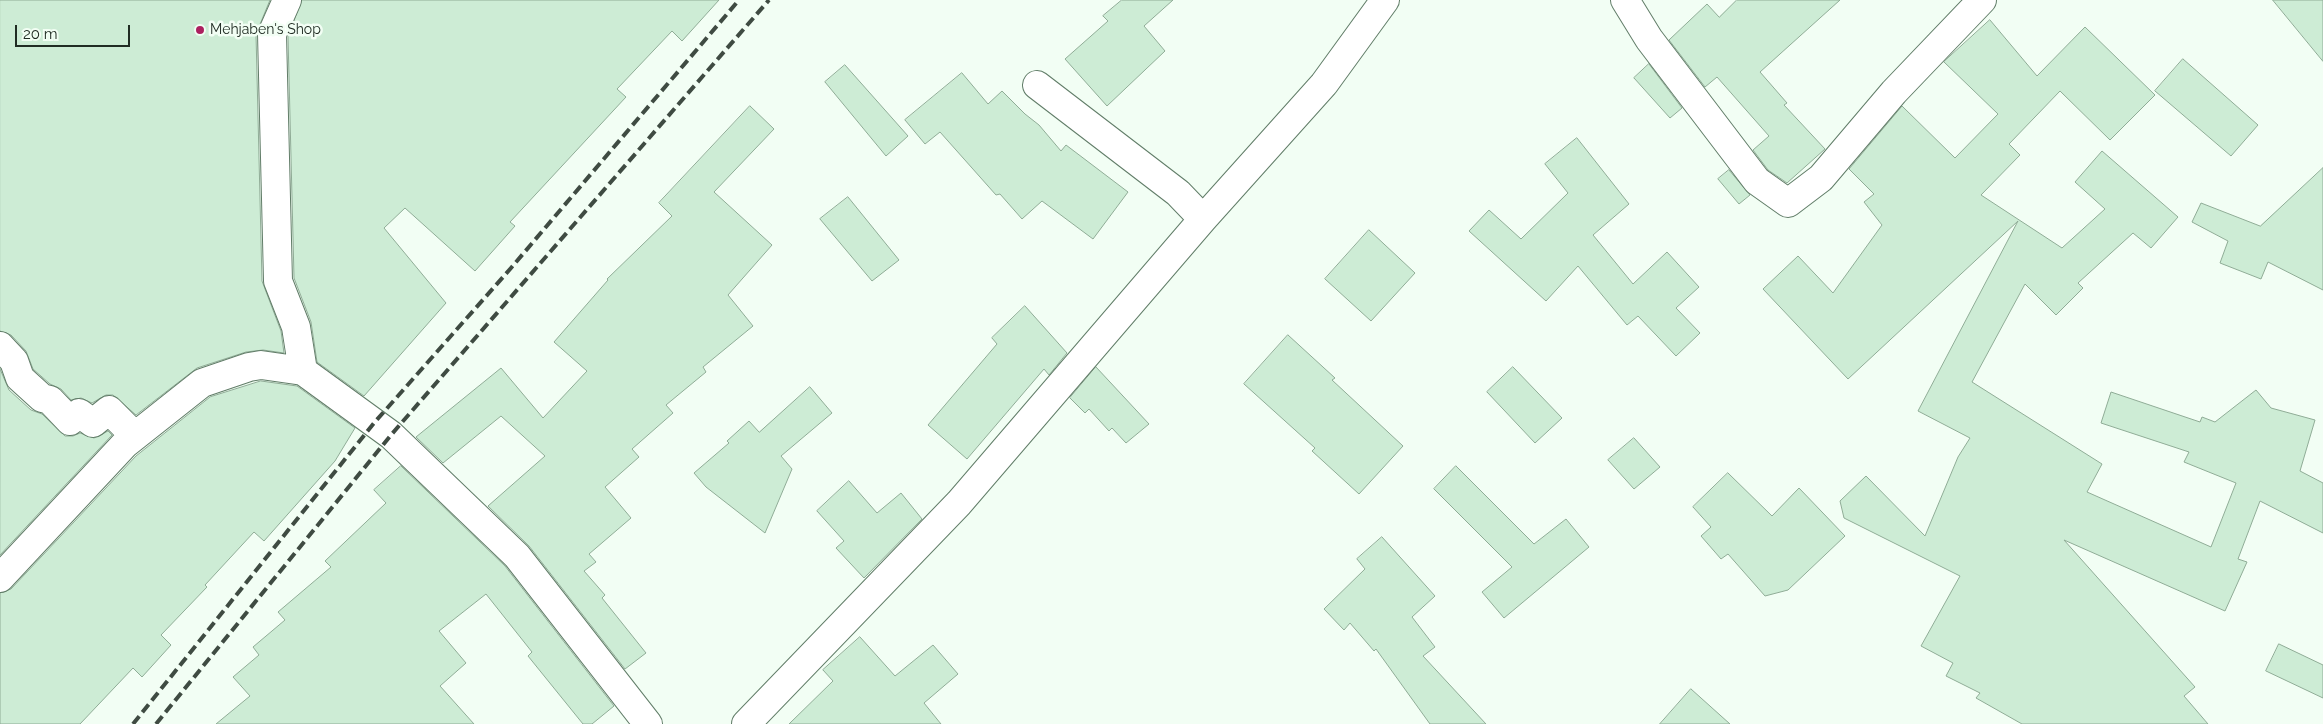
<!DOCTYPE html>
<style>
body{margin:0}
#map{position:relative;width:2323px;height:724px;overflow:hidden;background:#f2fef4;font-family:Raleway,sans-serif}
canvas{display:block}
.scale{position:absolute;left:15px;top:25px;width:115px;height:22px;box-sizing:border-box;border:2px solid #202c23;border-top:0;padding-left:6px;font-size:15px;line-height:18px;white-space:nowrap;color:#202c23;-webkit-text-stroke:4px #f2fef4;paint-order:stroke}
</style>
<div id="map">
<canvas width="2323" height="724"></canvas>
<div class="scale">20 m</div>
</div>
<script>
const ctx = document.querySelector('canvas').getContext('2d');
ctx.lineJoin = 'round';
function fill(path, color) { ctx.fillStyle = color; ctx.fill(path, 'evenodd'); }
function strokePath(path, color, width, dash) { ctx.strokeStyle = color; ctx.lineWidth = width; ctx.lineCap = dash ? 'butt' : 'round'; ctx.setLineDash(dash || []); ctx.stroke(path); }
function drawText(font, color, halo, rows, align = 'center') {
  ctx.font = font + ' Raleway,sans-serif'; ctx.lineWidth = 5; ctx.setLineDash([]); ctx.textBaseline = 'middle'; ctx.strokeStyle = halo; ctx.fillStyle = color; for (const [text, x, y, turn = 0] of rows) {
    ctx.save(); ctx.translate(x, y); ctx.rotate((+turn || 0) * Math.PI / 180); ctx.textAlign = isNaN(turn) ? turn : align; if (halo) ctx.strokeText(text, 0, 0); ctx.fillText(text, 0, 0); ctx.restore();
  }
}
const building = new Path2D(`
 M 0,0 L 270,0 L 256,34 L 262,281 L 281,331 L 284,353 L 263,350 L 246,352 L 197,368 L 136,415 L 113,395 L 106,395 L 92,403 L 81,398 L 71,400 L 61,389 L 50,384 L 33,369 L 26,351 L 11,335 L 0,331 Z
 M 302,0 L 719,0 L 682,41 L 672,31 L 617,89 L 626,97 L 510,222 L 515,226 L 475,271 L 405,208 L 384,228 L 446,303 L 364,396 L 317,362 L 311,322 L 294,278 L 288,37 Z
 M 1122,0 L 1173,0 L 1144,26 L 1165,51 L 1107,106 L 1065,59 L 1108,21 L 1103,16 Z
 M 1737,0 L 1840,0 L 1760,72 L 1787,103 L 1784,105 L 1825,149 L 1787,183 L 1768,170 L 1753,150 L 1769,136 L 1717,77 L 1705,87 L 1669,40 L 1707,4 L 1719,17 Z
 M 2273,0 L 2323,0 L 2323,61 Z
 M 1990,20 L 2037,76 L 2085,27 L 2155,95 L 2110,140 L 2060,91 L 2009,144 L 2020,155 L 1981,195 L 2062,248 L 2105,209 L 2075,182 L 2102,151 L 2178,217 L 2151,248 L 2133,233 L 2078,283 L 2083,288 L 2056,315 L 2025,284 L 1972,382 L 2102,464 L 2087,492 L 2211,547 L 2236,483 L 2184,462 L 2189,452 L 2101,423 L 2111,392 L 2200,422 L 2202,417 L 2215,422 L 2256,390 L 2271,408 L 2315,420 L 2300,471 L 2323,483 L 2323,533 L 2260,501 L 2238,559 L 2247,562 L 2225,611 L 2064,540 L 2195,687 L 2184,696 L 2208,724 L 2022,724 L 1976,698 L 1980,693 L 1946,676 L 1953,663 L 1921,646 L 1960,576 L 1844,518 L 1840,501 L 1866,476 L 1925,536 L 1958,457 L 1970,438 L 1918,411 L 2018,221 L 1848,379 L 1763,289 L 1798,256 L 1833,293 L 1882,225 L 1864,202 L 1874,194 L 1849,169 L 1902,106 L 1955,158 L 1998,114 L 1944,62 Z
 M 2183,59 L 2258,125 L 2231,156 L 2155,91 Z
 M 1649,64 L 1682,108 L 1670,118 L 1634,78 Z
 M 845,65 L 908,136 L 886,156 L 825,82 Z
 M 962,73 L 988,104 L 1002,91 L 1025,114 L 1039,125 L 1061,151 L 1066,145 L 1128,192 L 1093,239 L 1042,201 L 1022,219 L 1000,194 L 996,195 L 940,132 L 925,144 L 905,120 Z
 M 750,106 L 774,129 L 714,192 L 772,245 L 728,295 L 753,326 L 703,367 L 706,372 L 666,405 L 673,413 L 632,449 L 639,457 L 605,487 L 631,518 L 589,554 L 596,562 L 584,571 L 605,595 L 602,598 L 646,653 L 625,669 L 529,546 L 488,506 L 545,456 L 501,416 L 443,463 L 416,437 L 501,368 L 543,418 L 587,371 L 554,342 L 608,280 L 607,279 L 672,216 L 659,203 Z
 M 1577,138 L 1629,204 L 1593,235 L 1633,284 L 1667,252 L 1699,287 L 1676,308 L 1700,333 L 1676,356 L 1638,316 L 1627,325 L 1578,266 L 1546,301 L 1469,231 L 1489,210 L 1521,239 L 1568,193 L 1545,164 Z
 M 2323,168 L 2323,290 L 2268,262 L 2261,279 L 2220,263 L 2228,241 L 2192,222 L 2201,203 L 2260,226 Z
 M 1729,170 L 1750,195 L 1739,204 L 1718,179 Z
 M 848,197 L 899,260 L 872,281 L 820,219 Z
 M 1369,230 L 1415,273 L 1371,321 L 1325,279 Z
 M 1025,306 L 1067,353 L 1049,375 L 1044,369 L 967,459 L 928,425 L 997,344 L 992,338 Z
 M 1288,335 L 1335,378 L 1332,380 L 1403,446 L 1359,494 L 1312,451 L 1315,448 L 1244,384 Z
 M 1096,367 L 1149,424 L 1126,443 L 1112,428 L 1109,431 L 1089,409 L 1085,413 L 1070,398 Z
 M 1513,367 L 1562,418 L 1535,443 L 1487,392 Z
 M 0,369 L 9,390 L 31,410 L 42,414 L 65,436 L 73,436 L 80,433 L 94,438 L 108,431 L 112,435 L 0,555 Z
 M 261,381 L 297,386 L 355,428 L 335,461 L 264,541 L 254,532 L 205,585 L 207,587 L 161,635 L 171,645 L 142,677 L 133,668 L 80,724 L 0,724 L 0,593 L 11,589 L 136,456 L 210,397 Z
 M 810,387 L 832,413 L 781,456 L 792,469 L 765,533 L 706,487 L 694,473 L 729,443 L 727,441 L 749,421 L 759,432 Z
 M 1634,438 L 1660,467 L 1634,489 L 1608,460 Z
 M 401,466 L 505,566 L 614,706 L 592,724 L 583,724 L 528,656 L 532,652 L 486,594 L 439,631 L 466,663 L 440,686 L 474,724 L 216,724 L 250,696 L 233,677 L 259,655 L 253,647 L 285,620 L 278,612 L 331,567 L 325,561 L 386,503 L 374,490 Z
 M 1456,466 L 1534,544 L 1566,519 L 1589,547 L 1504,618 L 1482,592 L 1512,567 L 1434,489 Z
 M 1728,473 L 1772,516 L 1799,488 L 1845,536 L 1788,590 L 1765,596 L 1728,554 L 1721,559 L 1701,536 L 1711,527 L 1693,507 Z
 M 849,481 L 877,513 L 901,493 L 922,519 L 864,578 L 836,548 L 844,541 L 817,511 Z
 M 1382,537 L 1435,596 L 1412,617 L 1435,647 L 1423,656 L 1486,724 L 1430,724 L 1376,649 L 1374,651 L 1350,623 L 1344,630 L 1324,609 L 1365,569 L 1357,559 Z
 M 860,637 L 895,676 L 933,645 L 958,674 L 924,703 L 941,724 L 789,724 L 833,681 L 823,670 Z
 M 2279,644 L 2323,665 L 2323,698 L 2266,671 Z
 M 1691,689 L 1730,724 L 1660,724 Z`);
fill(building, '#cdecd5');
strokePath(building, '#8fac96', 1);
const street = new Path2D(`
 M 287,0 L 272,34 L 278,281 L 296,327 L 303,371
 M 1625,0 L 1649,39 L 1757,181 L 1788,203 L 1821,178 L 1894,92 L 1982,0
 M 1037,85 L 1178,193 L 1203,219
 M 0,346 L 14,361 L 20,378 L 42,398 L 50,400 L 70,421 L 79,413 L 93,423 L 109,410 L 135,436
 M 0,578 L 125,444 L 202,383 L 249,367 L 261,365 L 303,371 L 391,435 L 517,556 L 648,724
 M 746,724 L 959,503 L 1203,219 L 1324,84 L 1385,0`);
strokePath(street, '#617d68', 30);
strokePath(street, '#fff', 28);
strokePath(new Path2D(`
 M 133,724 L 374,423 L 511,268 L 739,0
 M 156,724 L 391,435 L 769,0`), '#3f4b42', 4, [10, 5]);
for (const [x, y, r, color] of [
 [200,30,5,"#ac205f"]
]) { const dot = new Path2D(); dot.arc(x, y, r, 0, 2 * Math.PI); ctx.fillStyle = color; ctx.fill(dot); strokePath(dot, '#f2fef4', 2); }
drawText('14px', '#202c23', '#f2fef4', [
 ["Mehjaben's Shop",210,30]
], 'left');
</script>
